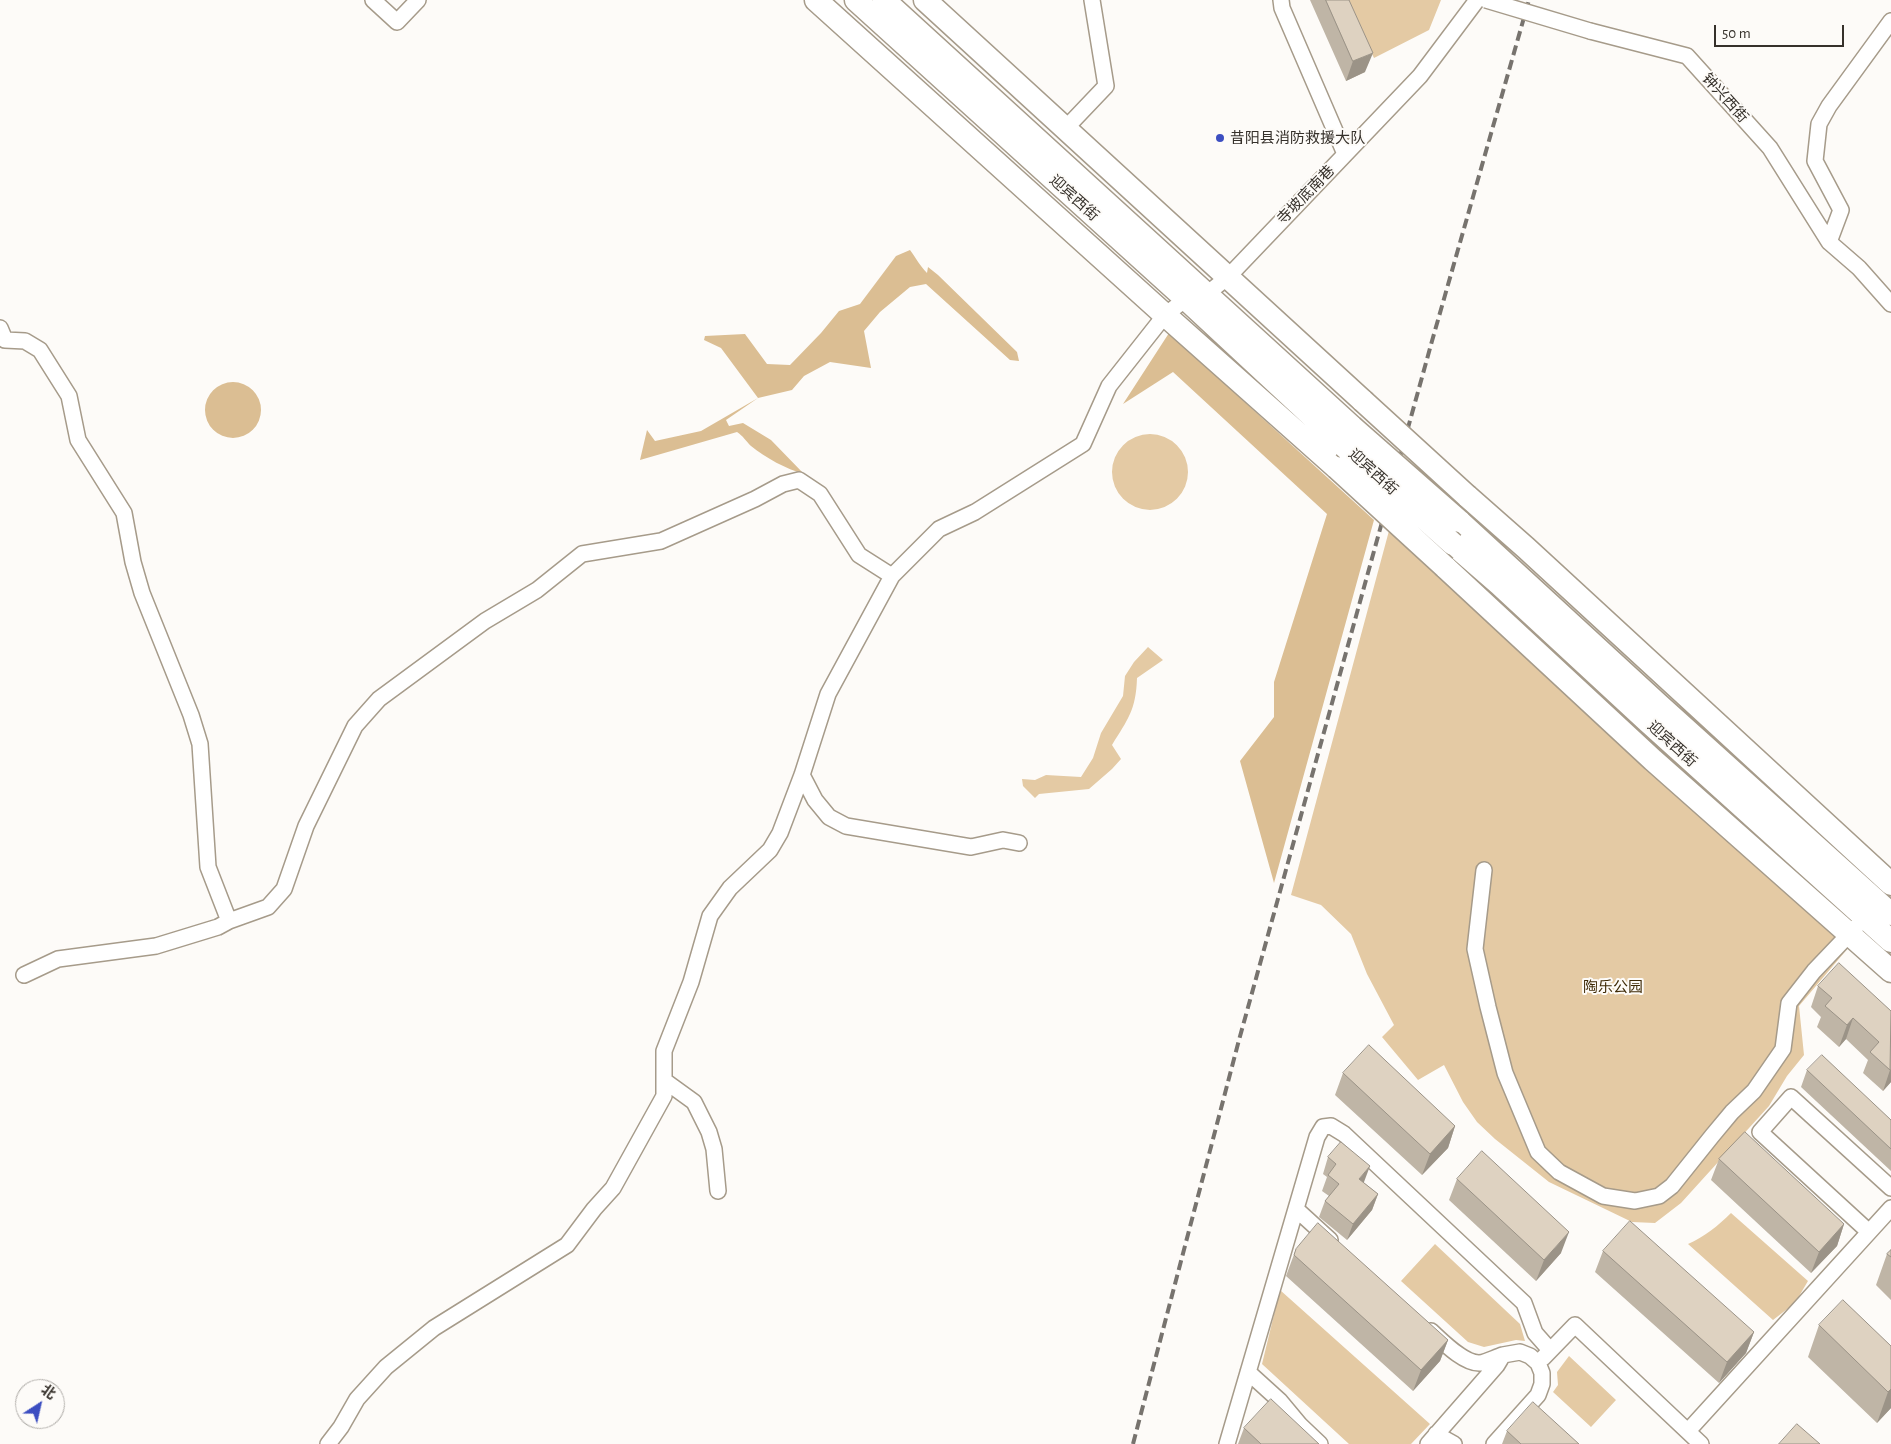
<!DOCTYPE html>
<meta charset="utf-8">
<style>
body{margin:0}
#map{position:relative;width:1891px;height:1444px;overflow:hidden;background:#fdfbf8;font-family:"Alegreya Sans","Noto Sans SC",sans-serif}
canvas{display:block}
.north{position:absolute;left:15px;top:1379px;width:50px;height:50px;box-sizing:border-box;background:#fdfbf8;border:1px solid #adaaa6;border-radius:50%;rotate:35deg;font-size:14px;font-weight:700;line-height:20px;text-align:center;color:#36312b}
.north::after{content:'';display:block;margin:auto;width:18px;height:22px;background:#3c4ec1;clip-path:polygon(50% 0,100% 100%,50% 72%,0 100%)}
.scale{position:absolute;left:1714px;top:25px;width:130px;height:22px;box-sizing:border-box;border:2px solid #36312b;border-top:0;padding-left:6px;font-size:15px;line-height:18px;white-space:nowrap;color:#36312b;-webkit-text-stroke:4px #fdfbf8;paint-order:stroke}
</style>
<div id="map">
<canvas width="1891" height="1444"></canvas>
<div class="north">北</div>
<div class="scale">50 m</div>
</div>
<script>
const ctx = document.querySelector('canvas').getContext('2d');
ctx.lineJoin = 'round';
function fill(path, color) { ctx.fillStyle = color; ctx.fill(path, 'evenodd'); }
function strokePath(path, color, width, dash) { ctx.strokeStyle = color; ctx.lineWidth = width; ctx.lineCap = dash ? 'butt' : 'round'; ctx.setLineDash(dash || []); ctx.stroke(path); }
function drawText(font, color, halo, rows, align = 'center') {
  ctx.font = font + ' "Alegreya Sans","Noto Sans SC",sans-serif'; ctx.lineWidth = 4; ctx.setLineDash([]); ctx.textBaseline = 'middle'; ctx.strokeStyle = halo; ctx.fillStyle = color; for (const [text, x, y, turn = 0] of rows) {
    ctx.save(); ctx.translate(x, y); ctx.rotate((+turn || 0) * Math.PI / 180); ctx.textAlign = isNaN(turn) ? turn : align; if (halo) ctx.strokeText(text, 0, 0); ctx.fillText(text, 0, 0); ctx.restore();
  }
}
fill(new Path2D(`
 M 1345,0 L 1441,0 L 1429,30 L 1374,58 Z
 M1112 472a38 38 0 1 1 76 0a38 38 0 1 1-76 0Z
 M 1390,527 L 1849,947 L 1799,1006 L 1804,1055 L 1787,1076 L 1769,1106 L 1681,1203 L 1655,1223 L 1632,1222 L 1549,1182 L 1495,1139 L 1477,1122 L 1463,1102 L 1444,1065 L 1418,1080 L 1382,1037 L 1394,1025 L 1367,974 L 1351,934 L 1321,905 L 1291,895 Z
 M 1148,647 L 1163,660 L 1137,678 C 1136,710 1128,719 1112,745 L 1121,759 L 1112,769 L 1089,789 L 1039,794 L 1035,798 L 1023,786 L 1022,779 L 1035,780 L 1046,775 L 1081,777 L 1093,758 L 1101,733 L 1123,696 L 1125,676 L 1134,662 Z
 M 1731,1213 L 1808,1281 L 1795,1303 L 1773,1320 L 1688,1244 C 1704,1237 1718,1226 1731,1213 Z
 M 1435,1244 L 1520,1324 L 1525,1341 L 1516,1340 L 1484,1347 L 1468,1342 L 1401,1281 Z
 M 1280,1290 L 1430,1424 L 1411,1444 L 1349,1444 L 1262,1364 Z
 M 1569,1356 L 1616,1400 L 1591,1427 L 1553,1392 L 1558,1385 L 1557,1372 Z`), '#e4caa4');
fill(new Path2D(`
 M 910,250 C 916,258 920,266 927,273 L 928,267 L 938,275 L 1017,352 L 1019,361 L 1010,360 L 926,284 L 910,287 L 880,312 L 864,331 L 871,368 L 830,362 L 804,376 L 792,390 L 758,398 L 726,420 L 729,426 L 743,423 L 771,440 L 804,474 C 786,469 766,458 751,446 C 746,441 743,436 737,432 L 640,460 L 647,430 L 655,441 L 701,431 L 758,398 L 721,348 L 704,340 L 705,336 L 745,334 L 767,364 L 790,365 L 821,333 L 839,311 L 860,304 L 896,256 Z
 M 1169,333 L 1374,520 L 1274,883 L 1240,761 L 1274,717 L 1274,682 L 1327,514 L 1173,372 L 1123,404 Z
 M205 410a28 28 0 1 1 56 0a28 28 0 1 1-56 0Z`), '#dbbe93');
const street = new Path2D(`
 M 373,0 L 397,22 L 418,0
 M 1281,0 L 1282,8 L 1345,154
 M 1590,31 L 1687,56 L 1770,148 L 1829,242 L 1859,268 L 1891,304
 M 1066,128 L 1106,86 L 1092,0
 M 1829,242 L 1841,210 L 1815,161 L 1819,124 L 1829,106 L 1891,21
 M 1208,293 L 1228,277 L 1420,76 L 1477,0
 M 0,328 L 5,340 L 25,341 L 40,350 L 69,396 L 78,440 L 124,513 L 133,562 L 142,593 L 191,715 L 200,744 L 208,867 L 229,921
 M 802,775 L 815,800 L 829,817 L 846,826 L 971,847 L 1003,840 L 1019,843
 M 1484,870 L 1475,949 L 1488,1007 L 1505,1073 L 1538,1152 L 1559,1172 L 1603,1196 L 1635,1201 L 1659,1196 L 1672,1186 L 1712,1136 L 1732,1112 L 1754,1091 L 1783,1049 L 1789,1003 L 1814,971 L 1856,927
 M 24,975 L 58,959 L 156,946 L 218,927 L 229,921 L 268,907 L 284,889 L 306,826 L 355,726 L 379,699 L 485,621 L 537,590 L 582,554 L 661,541 L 755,499 L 783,484 L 799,480 L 820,494 L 859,555 L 892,576
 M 665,1081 L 694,1102 L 709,1132 L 714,1149 L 718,1191
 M 1296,1209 L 1330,1240
 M 1869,1232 L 1760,1132 L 1791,1097 L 1891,1188
 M 1431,1331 C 1442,1341 1464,1364 1480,1363 C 1487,1362 1496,1357 1503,1355
 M 1543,1358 L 1575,1325 L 1701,1444
 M 1248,1372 L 1280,1401 L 1300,1425 L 1320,1444
 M 1688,1431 L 1891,1208
 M 1436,1434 L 1454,1444
 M 328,1444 L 341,1427 L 357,1399 L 386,1367 L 434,1328 L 567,1245 L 594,1209 L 613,1188 L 664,1096 L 664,1051 L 691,982 L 710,916 L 730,888 L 770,850 L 780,833 L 802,775 L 828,694 L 892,576 L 939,529 L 975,512 L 1083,444 L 1109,386 L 1165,315 L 1186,299
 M 1227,1444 L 1317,1137 L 1323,1127 L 1331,1126 L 1344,1134 L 1524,1303 L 1535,1333 L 1550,1350
 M 1428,1444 L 1497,1365 L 1503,1355 L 1520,1352 L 1530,1356 L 1538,1363 L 1542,1373 L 1542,1384 L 1538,1395 L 1494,1444`);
const secondary = new Path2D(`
 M 816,0 L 1165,315 L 1337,468
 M 856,0 L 1186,299 L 1344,446
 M 884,0 L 1352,427
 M 925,0 L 1363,401
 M 1467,496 L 1526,548 L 1891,884
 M 1459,521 L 1658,704 L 1891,914
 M 1453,544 L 1499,584 L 1646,720 L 1891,941
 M 1445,567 L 1653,760 L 1891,971`);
strokePath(street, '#a69b8a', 18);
strokePath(secondary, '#a69b8a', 25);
strokePath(street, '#fff', 15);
strokePath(secondary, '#fff', 22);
strokePath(new Path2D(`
 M 1133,1444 L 1239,1040 L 1432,341 L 1529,0`), '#77736e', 4, [10, 5]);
const streetBridge = new Path2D(`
 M 1486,0 L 1590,31`);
const secondaryBridge = new Path2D(`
 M 1363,401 L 1467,496
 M 1352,427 L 1459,521
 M 1344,446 L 1453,544
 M 1337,468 L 1445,567`);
strokePath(streetBridge, '#a69b8a', 18, []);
strokePath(secondaryBridge, '#a69b8a', 25, []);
strokePath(streetBridge, '#fff', 15);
strokePath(secondaryBridge, '#fff', 22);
fill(new Path2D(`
 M 1310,0 L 1349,0 L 1365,72 L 1346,81 Z
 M 1818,986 L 1891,1011 L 1891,1082 L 1883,1091 L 1863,1073 L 1868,1060 L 1846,1039 L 1839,1047 L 1817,1027 L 1821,1017 L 1811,1007 Z
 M 1807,1070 L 1891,1120 L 1891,1171 L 1801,1087 Z
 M 1343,1073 L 1455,1126 L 1448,1148 L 1422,1175 L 1335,1095 Z
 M 1328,1157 L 1364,1182 L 1363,1182 L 1378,1194 L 1372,1210 L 1347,1240 L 1319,1217 L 1325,1201 L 1329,1196 L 1322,1191 L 1327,1177 L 1323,1174 Z
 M 1719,1159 L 1844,1224 L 1837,1246 L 1811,1273 L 1711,1180 Z
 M 1457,1179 L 1561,1253 L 1536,1281 L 1449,1200 Z
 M 1296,1249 L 1448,1340 L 1440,1361 L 1413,1391 L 1286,1276 Z
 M 1891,1250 L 1891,1300 L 1876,1285 L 1887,1254 Z
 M 1603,1251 L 1754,1332 L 1746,1353 L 1719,1383 L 1595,1272 Z
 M 1819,1325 L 1891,1346 L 1891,1408 L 1877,1423 L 1808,1357 Z
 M 1244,1428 L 1319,1444 L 1238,1444 Z
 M 1507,1431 L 1579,1444 L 1502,1444 Z`), '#bfb5a6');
fill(new Path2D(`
 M 1373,53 L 1365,72 L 1346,81 L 1353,61 Z
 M 1853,1018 L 1846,1039 L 1839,1047 L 1847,1025 Z
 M 1891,1069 L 1891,1082 L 1883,1091 L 1890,1070 Z
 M 1455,1126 L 1448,1148 L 1422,1175 L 1430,1154 Z
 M 1370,1166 L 1364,1182 L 1353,1195 L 1359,1179 Z
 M 1378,1194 L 1372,1210 L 1347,1240 L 1353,1224 Z
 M 1844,1224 L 1837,1246 L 1811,1273 L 1819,1252 Z
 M 1569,1232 L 1561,1253 L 1536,1281 L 1544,1260 Z
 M 1754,1332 L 1746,1353 L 1719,1383 L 1727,1362 Z
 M 1448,1340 L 1440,1361 L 1413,1391 L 1421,1370 Z
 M 1891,1389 L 1891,1408 L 1877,1423 L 1888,1392 Z`), '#9b9387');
const building = new Path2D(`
 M 1326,0 L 1349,0 L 1373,53 L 1353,61 Z
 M 1839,963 L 1891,1011 L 1890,1070 L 1870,1052 L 1879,1042 L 1853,1018 L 1847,1025 L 1825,1006 L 1832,998 L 1818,986 Z
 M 1369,1045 L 1455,1126 L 1430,1154 L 1343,1073 Z
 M 1822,1055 L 1891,1120 L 1891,1149 L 1807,1070 Z
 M 1745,1132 L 1844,1224 L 1819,1252 L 1719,1159 Z
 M 1341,1142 L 1370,1166 L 1359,1179 L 1378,1194 L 1353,1224 L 1325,1201 L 1339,1184 L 1328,1175 L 1336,1164 L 1328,1157 Z
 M 1482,1151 L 1569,1232 L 1544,1260 L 1457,1179 Z
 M 1630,1221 L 1754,1332 L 1727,1362 L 1603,1251 Z
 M 1318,1223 L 1448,1340 L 1421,1370 L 1294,1255 L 1296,1249 Z
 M 1891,1250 L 1891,1257 L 1887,1254 Z
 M 1843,1300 L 1891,1346 L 1891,1389 L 1888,1392 L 1819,1325 Z
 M 1271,1399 L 1319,1444 L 1261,1444 L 1244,1428 Z
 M 1533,1402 L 1579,1444 L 1521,1444 L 1507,1431 Z
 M 1797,1424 L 1820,1444 L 1779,1444 Z`);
fill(building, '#ded2c1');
strokePath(building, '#9b9387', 1);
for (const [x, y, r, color] of [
 [1220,138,5,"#3c4ec1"]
]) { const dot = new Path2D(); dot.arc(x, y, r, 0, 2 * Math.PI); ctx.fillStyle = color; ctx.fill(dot); strokePath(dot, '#fdfbf8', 2); }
drawText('15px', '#36312b', '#fdfbf8', [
 ["钟兴西街",1725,98,48],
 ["寺坡底南巷",1306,195,-46],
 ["迎宾西街",1074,198,42],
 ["迎宾西街",1373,472,42],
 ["迎宾西街",1672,744,42]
]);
drawText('15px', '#36312b', '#fdfbf8', [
 ["昔阳县消防救援大队",1230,138]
], 'left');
drawText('15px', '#3f2b07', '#fdfbf8', [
 ["陶乐公园",1613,987]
]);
</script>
